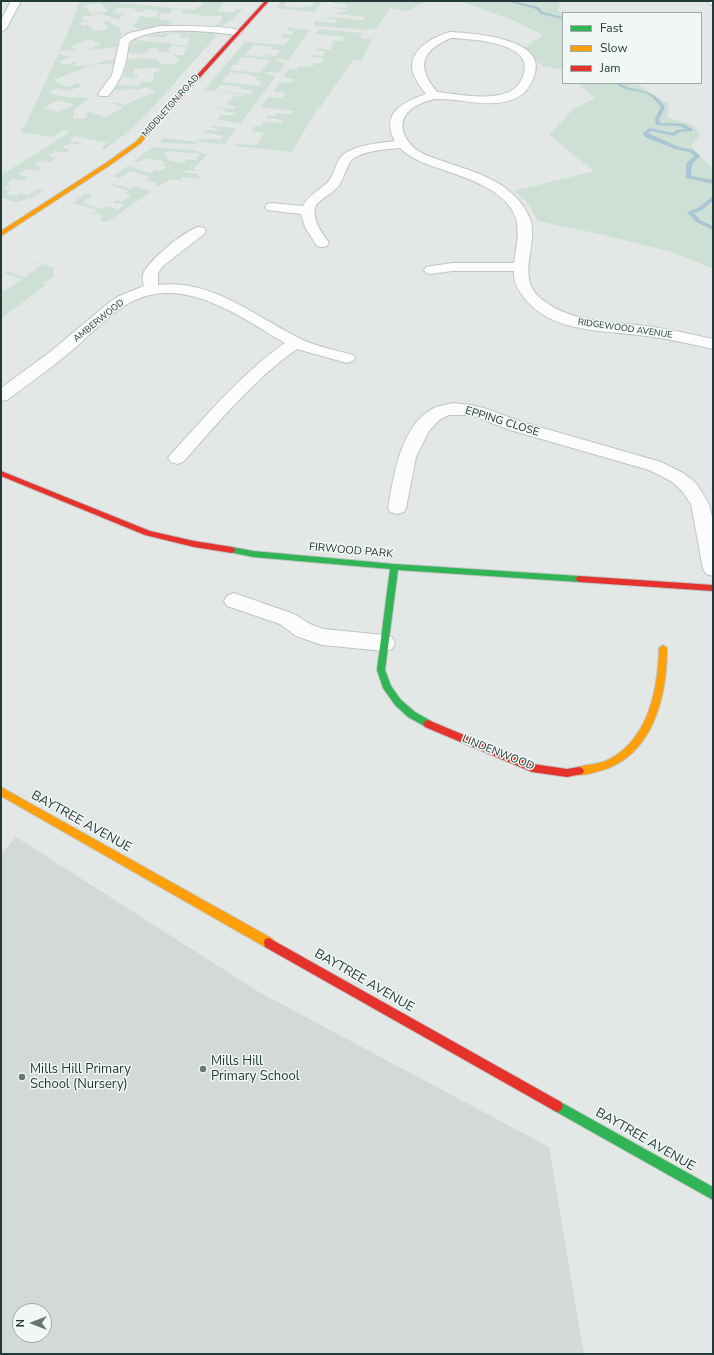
<!DOCTYPE html>
<style>
body{margin:0}
#map{position:relative;width:714px;height:1355px;overflow:hidden;background:#e3e8e7;font-family:"Nunito Sans",sans-serif}
canvas{display:block}
.frame{position:absolute;inset:0;border:2px solid #233937;pointer-events:none}
.legend{position:absolute;left:562px;top:12px;width:140px;height:72px;box-sizing:border-box;background:#f1f7f5;border:1px solid #9faba9;margin:0;padding:5px 7px;list-style:none;font-size:12px;color:#233937}
.legend li{display:flex;align-items:center;gap:8px;height:20px}
.legend b{width:20px;border:1px solid #9faba9}
.north{position:absolute;left:12px;top:1303px;width:40px;height:40px;box-sizing:border-box;background:#f1f7f5;border:1px solid #9faba9;border-radius:50%;rotate:270deg;font-size:11px;font-weight:700;line-height:16px;text-align:center;color:#233937}
.north::after{content:'';display:block;margin:auto;width:14px;height:18px;background:#667675;clip-path:polygon(50% 0,100% 100%,50% 72%,0 100%)}
</style>
<div id="map">
<canvas width="714" height="1355"></canvas>
<div class="frame"></div>
<ul class="legend">
<li><b style="height:5px;background:#30b455"></b>Fast</li>
<li><b style="height:5px;background:#ff9f0a"></b>Slow</li>
<li><b style="height:5px;background:#e5322d"></b>Jam</li>
</ul>
<div class="north">N</div>
</div>
<script>
const ctx = document.querySelector('canvas').getContext('2d');
ctx.lineJoin = 'round';
function fill(path, color) { ctx.fillStyle = color; ctx.fill(path, 'evenodd'); }
function strokePath(path, color, width, dash) { ctx.strokeStyle = color; ctx.lineWidth = width; ctx.lineCap = dash ? 'butt' : 'round'; ctx.setLineDash(dash || []); ctx.stroke(path); }
function drawText(font, color, halo, rows, align = 'center') {
  ctx.font = font + ' "Nunito Sans",sans-serif'; ctx.lineWidth = 3; ctx.setLineDash([]); ctx.textBaseline = 'middle'; ctx.strokeStyle = halo; ctx.fillStyle = color; for (const [text, x, y, turn = 0] of rows) {
    ctx.save(); ctx.translate(x, y); ctx.rotate((+turn || 0) * Math.PI / 180); ctx.textAlign = isNaN(turn) ? turn : align; if (halo) ctx.strokeText(text, 0, 0); ctx.fillText(text, 0, 0); ctx.restore();
  }
}
fill(new Path2D(`
 M 16,837 L 259,992 L 549,1147 L 584,1354 L 1,1354 L 1,854 ZM 20,1311 L 44,1311 L 44,1335 L 20,1335 Z`), '#d2d9d7');
fill(new Path2D(`
 M 80,1 L 102,1 L 195,10 L 205,1 L 226,1 L 217,11 L 232,13 L 236,9 L 243,9 C 234,17 227,27 214,26 L 221,22 L 222,16 L 202,16 L 199,20 L 200,15 L 181,13 L 182,9 L 172,9 L 170,13 L 161,13 L 159,19 L 173,21 L 169,26 L 142,29 L 138,29 L 132,26 L 141,16 L 146,16 L 145,18 L 156,17 L 159,11 L 147,9 L 143,12 L 136,12 L 137,9 L 132,9 L 132,8 L 117,8 L 114,13 L 123,14 L 119,20 L 102,14 L 81,17 L 84,20 L 89,20 L 79,23 L 83,26 L 88,25 L 95,31 L 109,29 L 106,26 L 107,25 L 101,22 L 107,21 L 122,29 L 120,30 L 122,34 L 116,42 L 118,44 L 117,47 L 87,50 L 101,44 L 89,39 L 71,47 L 77,50 L 61,51 L 59,55 L 73,56 L 58,62 L 66,65 L 75,62 L 77,63 L 72,65 C 89,69 100,60 118,59 L 117,64 L 95,64 L 53,80 L 67,87 L 77,83 L 83,86 L 67,91 L 56,88 L 49,93 L 66,97 L 91,98 C 81,104 73,107 73,119 L 86,118 L 87,111 L 105,117 L 124,107 L 112,103 L 114,102 L 124,105 L 156,91 L 145,87 L 138,90 C 128,86 125,93 113,90 L 118,85 L 139,86 L 140,82 L 153,82 L 154,72 L 162,71 L 155,68 L 134,69 L 133,75 L 138,75 L 137,78 L 123,77 L 128,59 L 138,58 L 158,59 L 157,61 L 161,62 L 160,64 L 176,64 L 179,58 L 174,57 L 175,55 L 163,55 L 184,55 L 187,47 L 172,46 L 166,50 L 170,50 L 170,52 L 160,52 L 158,50 L 159,48 L 150,48 C 146,55 136,55 129,53 L 128,49 L 131,43 L 136,40 L 153,42 L 171,43 L 170,45 L 187,45 L 190,38 L 180,38 L 181,34 L 168,34 L 166,38 L 145,36 L 177,32 L 213,34 L 217,35 L 147,114 L 124,135 L 105,149 L 101,148 L 107,143 L 75,136 L 69,140 L 82,143 L 79,145 L 70,143 L 62,147 L 70,150 L 64,153 L 55,151 L 48,156 L 56,158 L 51,162 L 42,160 L 34,165 L 42,168 L 36,171 L 27,169 L 19,174 L 28,177 L 22,181 L 13,179 L 7,183 L 10,184 L 4,188 L 11,190 L 6,194 L 16,196 L 20,193 L 29,195 L 38,189 L 43,191 L 34,197 L 16,202 L 1,198 L 1,175 L 64,136 L 70,131 L 63,130 L 53,137 L 20,132 L 26,124 L 67,35 ZM 100,3 L 108,11 L 92,14 L 84,6 ZM 58,100 L 73,105 L 58,112 L 43,108 Z
 M 282,1 L 287,1 L 283,6 L 302,8 L 303,6 L 311,7 L 314,1 L 323,1 L 314,12 L 276,8 Z
 M 335,1 L 426,1 L 407,11 L 390,8 L 376,28 L 367,30 L 315,26 L 314,23 L 315,21 L 335,23 L 338,20 L 326,18 L 327,17 L 363,20 L 365,17 L 330,13 L 341,13 L 348,10 L 333,8 L 334,7 L 346,8 L 348,5 L 333,3 Z
 M 453,1 L 556,1 L 560,3 L 558,11 L 565,13 L 563,13 L 563,70 L 542,66 L 524,48 L 543,35 L 515,21 L 459,1 Z
 M 288,28 L 310,30 L 288,60 L 277,59 L 275,61 L 286,63 L 278,73 L 267,72 L 265,74 L 276,76 L 240,124 L 216,119 L 220,115 L 235,115 L 236,114 L 223,111 L 224,109 L 204,106 L 234,109 L 236,106 L 227,105 L 228,104 L 227,103 L 234,96 L 243,97 L 245,95 L 204,90 L 245,42 L 285,45 L 290,38 L 281,37 L 283,34 L 292,35 L 295,31 L 287,30 ZM 254,45 L 272,47 L 271,49 L 281,50 L 276,56 L 266,55 L 265,57 L 245,55 ZM 241,57 L 270,60 L 260,73 L 230,70 L 234,64 L 238,65 L 239,62 L 237,62 ZM 230,72 L 250,74 L 249,76 L 258,77 L 256,80 L 262,81 L 259,86 L 222,82 ZM 220,85 L 241,87 L 240,89 L 253,91 L 250,94 L 215,91 Z
 M 320,29 L 362,33 L 360,38 L 371,39 L 374,34 L 362,60 L 353,60 L 319,109 L 317,109 L 292,152 L 235,146 L 236,144 L 257,145 L 264,133 L 251,131 L 255,126 L 261,126 L 264,122 L 281,123 L 284,120 L 267,118 L 267,115 L 275,116 L 277,113 L 292,114 L 294,111 L 260,107 L 268,97 L 282,98 L 285,93 L 273,91 L 280,82 L 291,83 L 294,79 L 283,77 L 289,69 L 296,69 L 299,66 L 312,67 L 315,63 L 321,63 L 324,58 L 311,57 L 313,55 L 323,56 L 326,52 L 316,50 L 317,48 L 330,50 L 333,46 L 321,44 L 331,45 L 334,41 L 329,40 L 342,41 L 344,37 L 315,34 Z
 M 577,83 L 635,83 L 669,104 L 667,117 L 695,126 L 700,135 L 691,146 L 713,169 L 713,269 L 675,253 L 599,234 L 538,221 L 526,201 L 514,191 L 594,171 L 549,135 L 573,109 L 595,98 Z
 M 211,126 L 236,128 L 225,144 L 198,142 L 195,144 L 161,143 L 159,142 L 164,138 L 198,142 L 200,139 L 221,139 L 223,136 L 204,132 L 206,130 L 223,131 L 210,127 Z
 M 153,147 L 192,150 L 208,154 L 193,169 L 203,172 L 187,170 L 184,172 L 198,174 L 197,176 L 201,177 L 199,179 L 183,177 L 181,180 L 196,183 L 172,179 L 159,186 L 155,185 L 157,183 L 146,180 L 150,177 L 131,171 L 120,178 L 113,176 L 128,166 L 151,173 L 155,170 L 160,171 L 167,167 L 162,165 L 164,164 L 163,161 L 146,158 L 139,162 L 134,161 ZM 168,151 L 199,154 L 199,155 L 195,160 L 187,159 L 184,163 L 169,161 L 169,160 L 167,159 L 169,157 L 164,156 Z
 M 113,184 L 131,189 L 135,186 L 152,191 L 107,222 L 100,220 L 104,216 L 94,213 L 98,210 L 72,203 L 86,193 L 93,195 L 82,203 L 101,209 L 106,206 L 118,210 L 125,205 L 113,202 L 116,200 L 122,202 L 131,195 L 125,193 L 129,191 L 110,185 Z
 M 23,258 L 54,268 L 54,276 L 43,284 L 46,285 L 1,319 L 1,297 L 4,294 L 1,293 L 1,290 L 5,291 L 22,279 L 4,273 L 7,271 L 25,277 L 42,265 Z`), '#cee0d6');
fill(new Path2D(`
 M 506,1 L 513,1 L 538,7 L 543,12 L 563,17 L 563,19 L 541,14 L 536,9 Z
 M 615,83 C 621,83 624,86 630,88 C 647,92 654,92 665,107 L 659,119 L 660,123 C 671,124 683,121 692,129 L 692,131 L 679,132 L 674,136 L 651,131 L 648,133 L 679,147 L 693,150 L 700,156 L 692,164 L 691,176 L 713,180 L 713,184 L 686,178 L 686,164 L 694,156 L 689,152 L 675,149 L 645,137 L 643,133 L 650,128 L 673,133 L 676,130 L 686,129 L 680,126 L 656,125 L 655,119 L 661,107 C 657,103 654,98 649,95 C 638,89 624,92 615,83 Z
 M 713,196 L 713,201 L 702,210 L 694,213 L 700,220 L 713,226 L 713,230 L 696,222 L 687,212 L 698,208 Z`), '#a8c6d3');
const street = new Path2D(`
 M 11,1 L 21,1 L 6,29 L 1,32 L 1,20 Z
 M 707,1 L 713,1 L 713,5 L 710,4 Z
 M 161,26 C 174,26 237,25 243,32 L 238,35 C 206,32 156,24 129,42 C 126,66 123,78 108,96 L 100,96 L 98,94 L 112,75 L 120,39 L 129,33 Z
 M 450,32 C 472,33 545,38 535,73 C 533,81 527,92 520,96 C 494,111 463,98 436,99 C 432,99 428,101 424,102 C 409,108 397,119 405,136 C 410,146 418,152 428,156 C 454,166 485,172 508,190 C 518,198 527,209 531,222 C 537,246 517,277 539,297 C 569,323 607,321 645,326 C 668,329 690,334 713,339 L 713,349 C 691,344 669,339 647,336 C 606,330 550,334 523,296 C 518,289 513,281 514,271 L 452,271 L 431,274 L 426,273 L 424,270 L 426,267 L 452,263 L 514,263 C 516,249 519,237 517,223 C 512,191 464,177 438,168 C 424,163 411,159 400,148 C 387,149 358,151 350,162 C 345,170 344,179 338,187 C 331,194 322,198 316,205 C 311,219 321,231 329,243 L 327,246 L 322,247 L 317,246 L 305,227 L 301,214 L 267,210 L 265,207 L 267,204 L 272,203 L 303,206 C 308,195 319,191 327,183 C 334,176 335,166 340,158 C 350,145 380,143 395,141 C 380,113 403,102 426,94 C 420,86 412,76 412,66 C 412,48 435,36 450,32 ZM 451,38 C 470,39 533,42 524,73 C 522,80 517,89 509,92 C 487,101 459,94 437,92 C 416,66 421,51 451,38 Z
 M 199,227 L 204,228 L 206,231 L 204,234 L 163,266 L 158,273 L 158,285 C 212,278 257,318 303,340 C 318,347 336,350 353,355 L 355,358 L 353,361 L 347,363 L 297,349 C 254,379 218,423 183,462 L 177,464 L 171,462 L 168,458 L 171,454 C 205,417 243,372 285,343 C 249,322 208,292 166,293 C 124,293 97,330 68,354 C 48,370 27,385 7,400 L 1,401 L 1,388 L 50,352 L 111,301 L 117,297 L 144,286 C 143,282 142,278 143,274 C 149,260 185,230 199,227 Z
 M 453,403 L 471,405 L 487,409 L 522,422 L 661,462 L 683,473 L 696,483 L 709,504 L 713,521 L 713,576 L 706,574 L 703,569 L 691,504 L 682,491 L 671,481 L 649,470 L 510,430 L 471,415 L 449,415 L 439,420 L 429,431 L 416,457 L 406,508 L 404,512 L 397,514 L 390,512 L 388,508 C 394,476 400,427 432,409 C 438,406 446,405 453,403 Z
 M 234,593 L 294,614 L 310,624 L 323,629 L 384,635 L 392,637 L 395,643 L 392,649 L 384,651 L 322,645 L 296,636 L 280,624 L 227,606 L 224,601 L 227,596 Z`);
const fast = new Path2D(`
 M 232,547 L 253,551 L 394,564 L 579,576 L 583,579 L 579,582 L 398,570 L 385,670 L 391,686 L 401,700 L 415,712 L 431,721 L 433,724 L 431,727 L 428,728 L 408,717 L 395,705 L 383,688 L 377,670 L 390,569 L 253,557 L 229,552 L 228,550 Z
 M 557,1100 L 713,1187 L 713,1200 L 553,1110 L 551,1106 L 553,1102 Z`);
const slow = new Path2D(`
 M 143,134 L 147,135 L 141,143 L 110,165 L 1,236 L 1,231 L 106,163 L 137,141 Z
 M 663,645 L 667,648 C 667,695 654,754 603,770 C 595,772 583,777 576,774 L 574,771 L 576,768 C 586,764 598,765 608,760 C 649,739 658,689 659,648 Z
 M 1,787 L 273,939 L 274,943 L 273,947 L 269,948 L 265,947 L 1,796 Z`);
const jam = new Path2D(`
 M 265,1 L 269,1 L 147,136 L 143,136 L 143,134 Z
 M 1,471 L 150,531 L 194,541 L 232,547 L 236,550 L 232,553 L 194,547 L 145,535 L 1,476 Z
 M 579,576 L 713,585 L 713,591 L 579,582 L 575,579 Z
 M 428,720 L 533,764 L 567,769 L 579,767 L 582,768 L 584,771 L 582,774 L 567,777 L 532,772 L 425,727 L 423,724 L 425,721 Z
 M 269,938 L 561,1102 L 563,1106 L 561,1110 L 557,1112 L 553,1110 L 265,947 L 264,943 L 265,939 Z`);
strokePath(street, '#c0c5c4', 2);
strokePath(fast, '#c0c6c4', 2);
strokePath(slow, '#c0c6c4', 2);
strokePath(jam, '#c0c6c4', 2);
fill(street, '#fbfcfb');
fill(fast, '#30b455');
fill(slow, '#ff9f0a');
fill(jam, '#e5322d');
for (const [x, y, r, color] of [
 [203,1069,4,"#667675"],
 [22,1077,4,"#667675"]
]) { const dot = new Path2D(); dot.arc(x, y, r, 0, 2 * Math.PI); ctx.fillStyle = color; ctx.fill(dot); strokePath(dot, '#f1f7f5', 1.5); }
drawText('9px', '#233937', '#f1f7f5', [
 ["MIDDLETON ROAD",171,106,-48],
 ["AMBERWOOD",99,321,-39],
 ["RIDGEWOOD AVENUE",625,329,8]
]);
drawText('11px', '#233937', '#f1f7f5', [
 ["EPPING CLOSE",502,422,17],
 ["FIRWOOD PARK",351,551,5],
 ["LINDENWOOD",498,753,22]
]);
drawText('13px', '#233937', '#f1f7f5', [
 ["BAYTREE AVENUE",81,822,29],
 ["BAYTREE AVENUE",364,981,30],
 ["BAYTREE AVENUE",645,1140,30]
]);
drawText('13px', '#233937', '#f1f7f5', [
 ["Mills Hill",211,1062],
 ["Primary School",211,1077],
 ["Mills Hill Primary",30,1070],
 ["School (Nursery)",30,1085]
], 'left');
</script>
